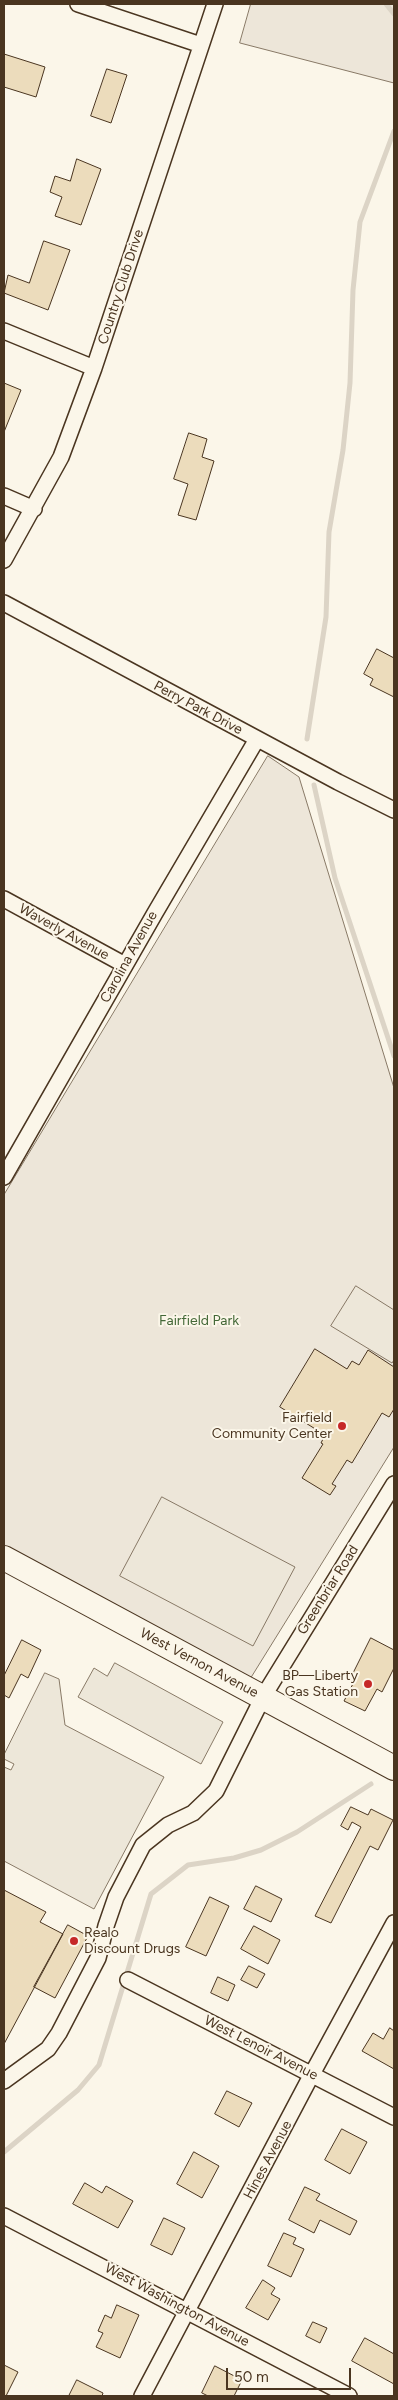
<!DOCTYPE html>
<meta charset="utf-8">
<style>
body{margin:0}
#map{position:relative;width:398px;height:2400px;overflow:hidden;background:#fbf6e9;font-family:Figtree,sans-serif}
canvas{display:block}
.frame{position:absolute;inset:0;border:5px solid #4a3520;pointer-events:none}
.scale{position:absolute;left:226px;top:2368px;width:125px;height:22px;box-sizing:border-box;border:2px solid #4a3520;border-top:0;padding-left:6px;font-size:15px;line-height:18px;white-space:nowrap;color:#4a3520;-webkit-text-stroke:4px #fbf6e9;paint-order:stroke}
</style>
<div id="map">
<canvas width="398" height="2400"></canvas>
<div class="frame"></div>
<div class="scale">50 m</div>
</div>
<script>
const ctx = document.querySelector('canvas').getContext('2d');
ctx.lineJoin = 'round';
function fill(path, color) { ctx.fillStyle = color; ctx.fill(path, 'evenodd'); }
function strokePath(path, color, width, dash) { ctx.strokeStyle = color; ctx.lineWidth = width; ctx.lineCap = dash ? 'butt' : 'round'; ctx.setLineDash(dash || []); ctx.stroke(path); }
function drawText(font, color, halo, rows, align = 'center') {
  ctx.font = font + ' Figtree,sans-serif'; ctx.lineWidth = 4; ctx.setLineDash([]); ctx.textBaseline = 'middle'; ctx.strokeStyle = halo; ctx.fillStyle = color; for (const [text, x, y, turn = 0] of rows) {
    ctx.save(); ctx.translate(x, y); ctx.rotate((+turn || 0) * Math.PI / 180); ctx.textAlign = isNaN(turn) ? turn : align; if (halo) ctx.strokeText(text, 0, 0); ctx.fillText(text, 0, 0); ctx.restore();
  }
}
const green = new Path2D(`
 M 251,4 L 394,4 L 394,83 L 240,43 Z
 M 268,756 L 299,777 L 394,1088 L 394,1447 L 242,1692 L 4,1560 L 4,1195 Z`);
fill(green, '#ede6d9');
strokePath(green, '#887966', 1);
const parking = new Path2D(`
 M 356,1286 L 394,1310 L 394,1360 L 392,1363 L 331,1326 Z
 M 162,1497 L 295,1567 L 253,1646 L 120,1576 Z
 M 115,1663 L 223,1722 L 201,1764 L 78,1697 L 94,1668 L 107,1676 Z
 M 45,1673 L 59,1679 L 65,1725 L 164,1777 L 94,1909 L 4,1861 L 4,1767 L 11,1770 L 14,1764 L 4,1759 L 4,1755 Z`);
fill(parking, '#ede7d9');
strokePath(parking, '#887966', 1);
strokePath(new Path2D(`
 M 386,4 L 394,14
 M 307,739 L 326,617 L 329,532 L 343,450 L 350,383 L 353,290 L 360,222 L 394,131
 M 314,785 L 335,878 L 394,1056
 M 4,2152 L 78,2090 L 99,2065 L 151,1894 L 188,1865 L 234,1858 L 261,1850 L 297,1832 L 371,1784`), '#dcd4c6', 5);
const building = new Path2D(`
 M 4,54 L 45,67 L 36,97 L 4,87 Z
 M 107,69 L 127,75 L 111,123 L 91,116 Z
 M 77,159 L 101,169 L 81,225 L 55,216 L 62,197 L 50,192 L 55,176 L 70,181 Z
 M 44,241 L 70,250 L 48,310 L 4,293 L 8,275 L 29,283 Z
 M 4,383 L 21,390 L 4,432 Z
 M 189,433 L 207,439 L 202,457 L 214,461 L 196,520 L 178,515 L 188,484 L 174,479 Z
 M 377,649 L 394,658 L 394,697 L 370,685 L 373,679 L 364,674 Z
 M 315,1349 L 347,1369 L 352,1361 L 359,1365 L 368,1350 L 394,1367 L 394,1409 L 389,1417 L 382,1413 L 352,1463 L 347,1460 L 332,1484 L 336,1486 L 330,1495 L 302,1478 L 323,1444 L 321,1443 L 325,1435 L 280,1407 Z
 M 371,1638 L 394,1650 L 394,1668 L 382,1692 L 377,1689 L 365,1711 L 344,1701 L 356,1678 L 352,1676 Z
 M 22,1640 L 41,1650 L 28,1678 L 21,1674 L 9,1698 L 4,1695 L 4,1676 Z
 M 351,1807 L 368,1815 L 371,1809 L 393,1820 L 378,1850 L 370,1846 L 331,1923 L 315,1916 L 361,1827 L 352,1822 L 348,1830 L 341,1826 Z
 M 256,1886 L 282,1899 L 271,1922 L 244,1909 Z
 M 4,1890 L 46,1912 L 40,1922 L 63,1934 L 4,2044 Z
 M 210,1897 L 229,1906 L 206,1956 L 186,1947 Z
 M 68,1925 L 88,1936 L 55,1998 L 34,1987 Z
 M 254,1926 L 280,1940 L 268,1964 L 241,1949 Z
 M 249,1966 L 265,1974 L 257,1988 L 241,1980 Z
 M 218,1977 L 235,1985 L 228,2001 L 211,1993 Z
 M 390,2028 L 394,2031 L 394,2069 L 362,2051 L 373,2033 L 383,2039 Z
 M 227,2091 L 252,2103 L 239,2127 L 215,2114 Z
 M 342,2129 L 367,2142 L 350,2174 L 325,2160 Z
 M 194,2152 L 219,2166 L 202,2198 L 177,2184 Z
 M 85,2183 L 102,2193 L 106,2186 L 133,2201 L 118,2228 L 73,2204 Z
 M 305,2187 L 320,2194 L 316,2200 L 357,2221 L 350,2235 L 320,2220 L 314,2233 L 289,2220 Z
 M 164,2218 L 185,2228 L 172,2255 L 151,2245 Z
 M 284,2233 L 296,2238 L 293,2244 L 304,2249 L 291,2277 L 268,2266 Z
 M 263,2280 L 275,2288 L 271,2294 L 280,2299 L 268,2320 L 246,2308 Z
 M 117,2305 L 139,2315 L 120,2358 L 96,2347 L 103,2333 L 98,2331 L 105,2315 L 111,2318 Z
 M 313,2322 L 327,2328 L 320,2343 L 306,2336 Z
 M 365,2338 L 394,2354 L 394,2384 L 352,2361 Z
 M 4,2365 L 18,2372 L 6,2396 L 4,2396 Z
 M 215,2366 L 242,2380 L 234,2396 L 208,2396 L 202,2393 Z
 M 77,2380 L 103,2393 L 102,2396 L 69,2396 Z`);
fill(building, '#ecdcbc');
strokePath(building, '#4a3520', 1);
const minor = new Path2D(`
 M 78,4 L 201,45
 M 4,331 L 94,368
 M 4,496 L 34,509
 M 4,560 L 61,457 L 94,368 L 215,4
 M 4,603 L 338,782 L 394,810
 M 4,899 L 125,965
 M 4,1177 L 155,913 L 257,739
 M 128,1980 L 394,2117
 M 4,2081 L 48,2049 L 59,2033 L 98,1958 L 106,1926 L 116,1897 L 143,1845 L 168,1825 L 193,1813 L 216,1791 L 263,1697 L 394,1484
 M 4,2216 L 349,2396
 M 142,2396 L 312,2074 L 394,1923`);
const primary = new Path2D(`
 M 4,1558 L 394,1768`);
strokePath(minor, '#4a3520', 18);
strokePath(primary, '#4a3520', 26);
strokePath(minor, '#fbf6e9', 15);
strokePath(primary, '#fbf6e9', 24);
for (const [x, y, r, color] of [
 [342,1426,5,"#c62828"],
 [368,1684,5,"#c62828"],
 [74,1941,5,"#c62828"]
]) { const dot = new Path2D(); dot.arc(x, y, r, 0, 2 * Math.PI); ctx.fillStyle = color; ctx.fill(dot); strokePath(dot, '#fbf6e9', 2); }
drawText('14px', '#4a3520', '#fbf6e9', [
 ["Country Club Drive",121,287,-72],
 ["Perry Park Drive",198,708,28],
 ["Waverly Avenue",64,932,29],
 ["Carolina Avenue",129,957,-61],
 ["Greenbriar Road",328,1590,-58],
 ["West Vernon Avenue",199,1663,28],
 ["West Lenoir Avenue",261,2048,27],
 ["Hines Avenue",268,2160,-62],
 ["West Washington Avenue",177,2305,28]
]);
drawText('14px', '#436837', '#fbf6e9', [
 ["Fairfield Park",199,1321]
]);
drawText('14px', '#4a3520', '#fbf6e9', [
 ["Fairfield",332,1418],
 ["Community Center",332,1434],
 ["BP—Liberty",358,1676],
 ["Gas Station",358,1692],
 ["Realo",84,1933,"left"],
 ["Discount Drugs",84,1949,"left"]
], 'right');
</script>
